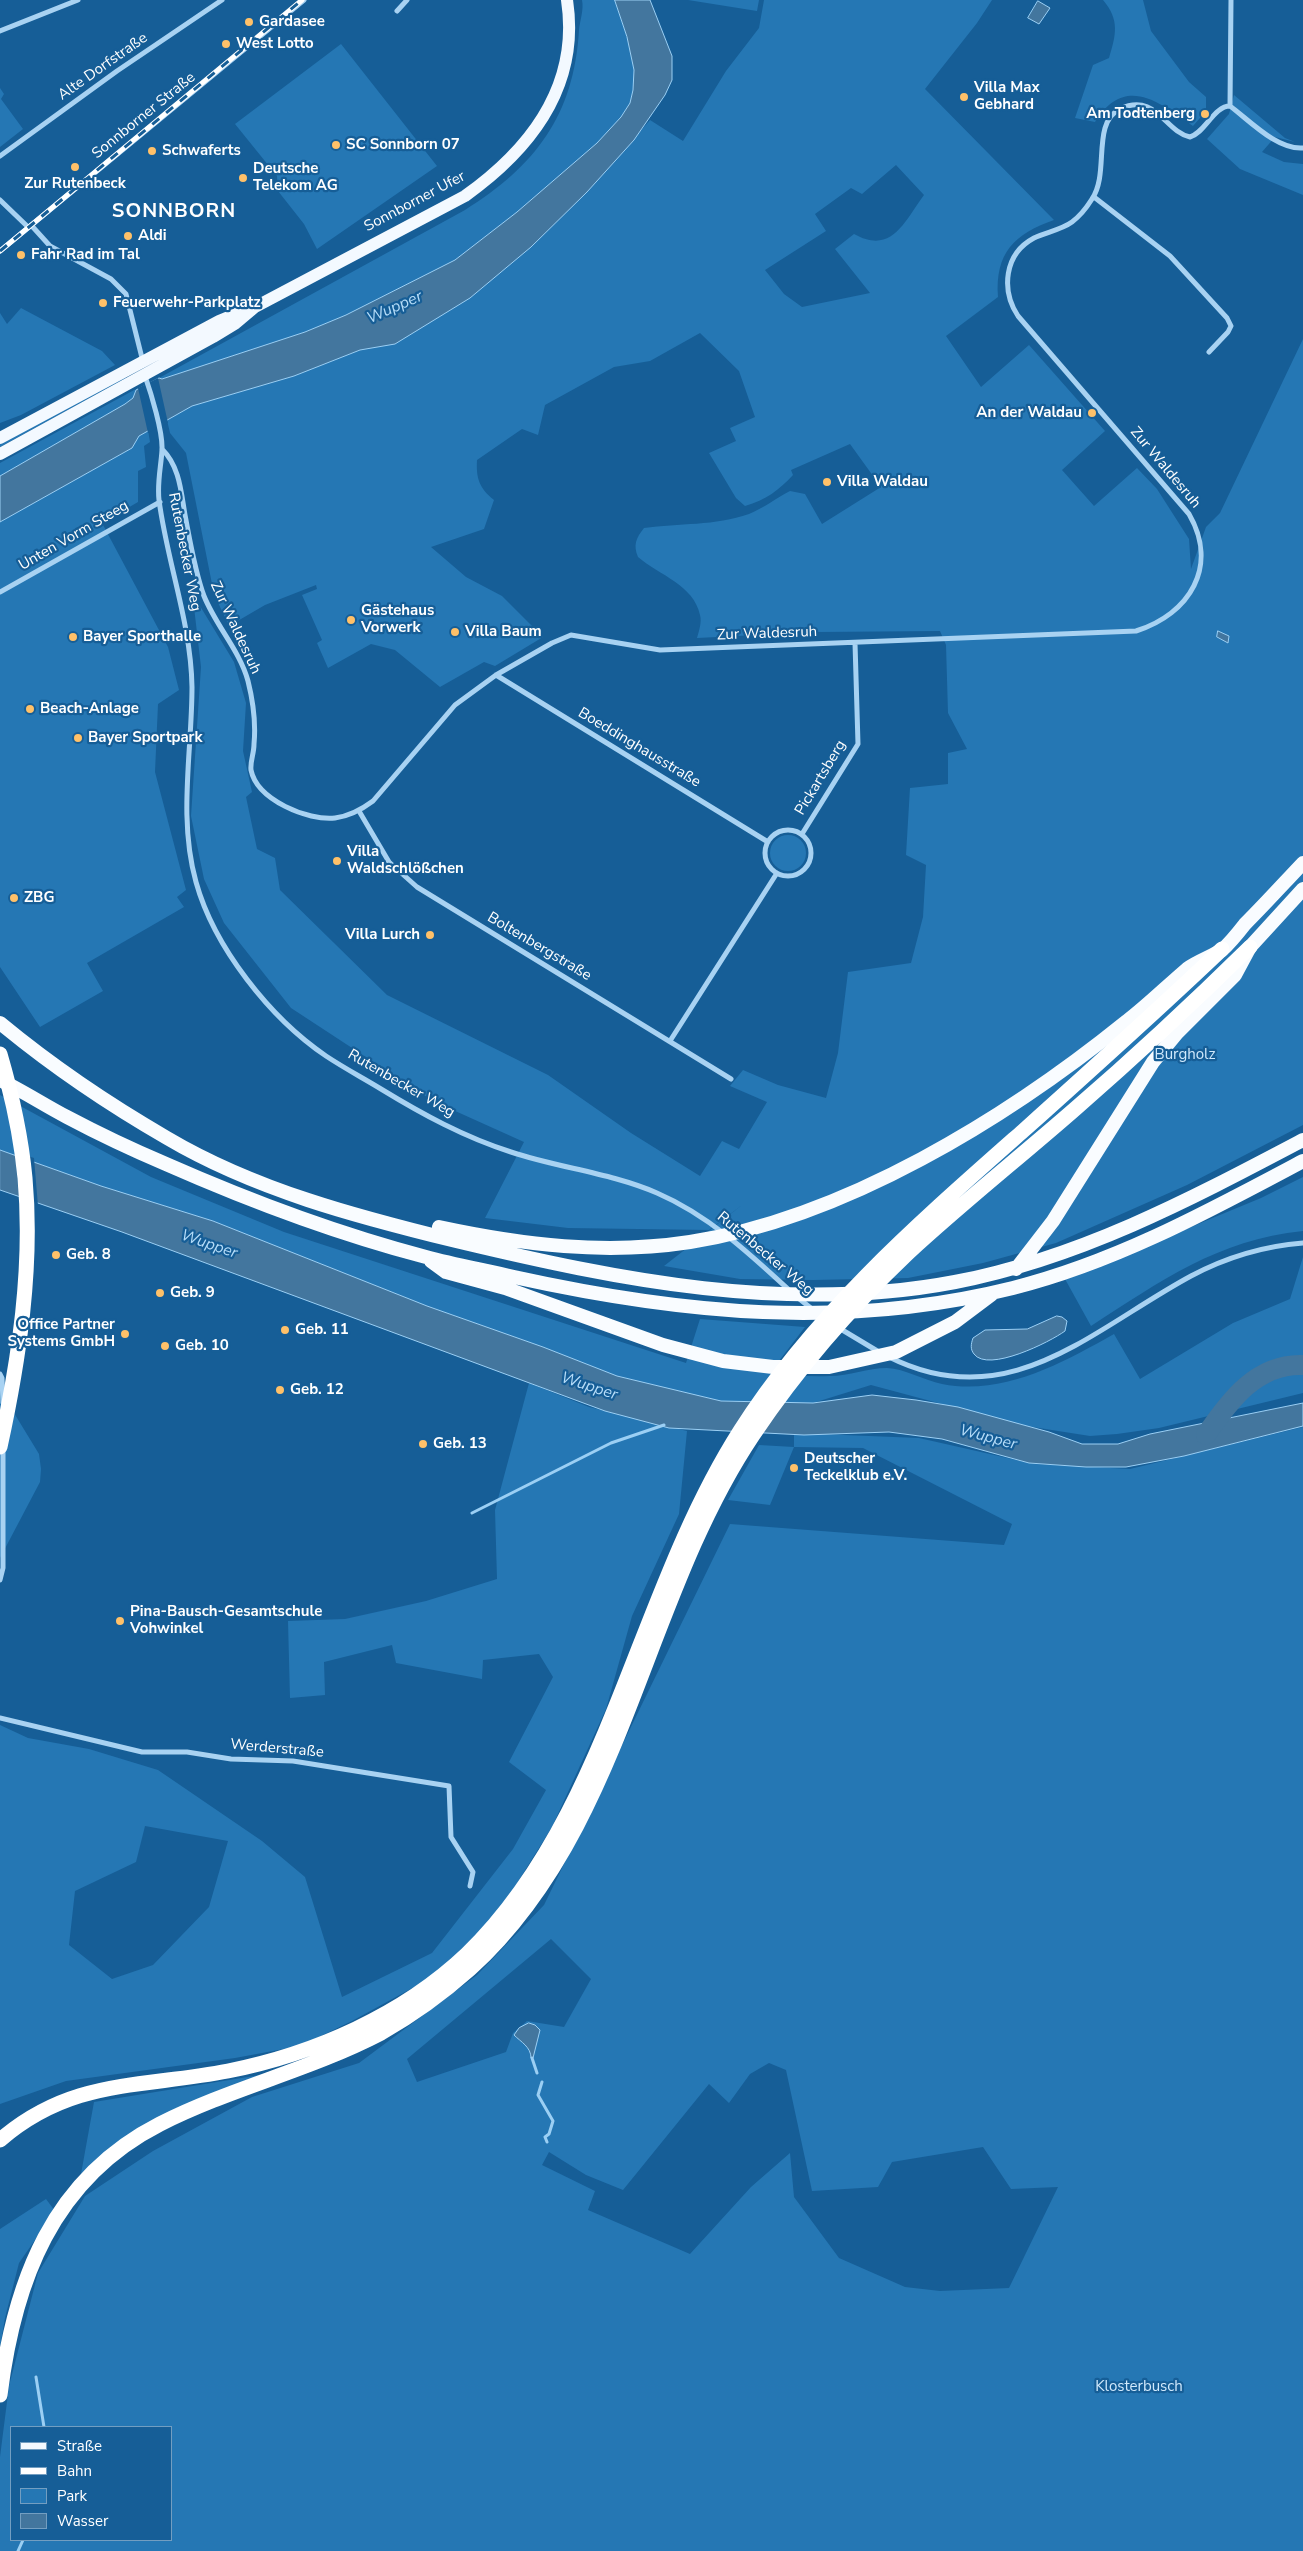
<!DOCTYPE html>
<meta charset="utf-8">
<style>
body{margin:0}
#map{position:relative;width:1303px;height:2551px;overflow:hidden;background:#165e97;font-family:"Nunito Sans",sans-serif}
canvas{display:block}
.legend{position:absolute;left:10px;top:2426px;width:162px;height:115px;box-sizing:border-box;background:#165e97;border:1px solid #739ec1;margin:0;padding:6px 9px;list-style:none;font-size:15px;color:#fff}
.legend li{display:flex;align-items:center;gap:10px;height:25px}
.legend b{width:25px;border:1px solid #739ec1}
</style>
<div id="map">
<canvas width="1303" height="2551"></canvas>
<ul class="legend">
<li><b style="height:6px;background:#f3f9ff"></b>Straße</li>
<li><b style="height:6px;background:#fff"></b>Bahn</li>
<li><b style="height:14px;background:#2577b4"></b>Park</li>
<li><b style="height:14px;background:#43769e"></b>Wasser</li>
</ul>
</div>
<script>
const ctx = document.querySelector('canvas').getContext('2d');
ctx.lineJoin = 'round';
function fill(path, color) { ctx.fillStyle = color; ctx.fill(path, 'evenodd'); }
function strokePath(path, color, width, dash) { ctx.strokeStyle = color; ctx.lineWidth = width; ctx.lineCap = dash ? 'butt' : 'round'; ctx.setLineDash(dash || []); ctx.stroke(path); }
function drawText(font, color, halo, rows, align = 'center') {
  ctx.font = font + ' "Nunito Sans",sans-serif'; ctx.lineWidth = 4.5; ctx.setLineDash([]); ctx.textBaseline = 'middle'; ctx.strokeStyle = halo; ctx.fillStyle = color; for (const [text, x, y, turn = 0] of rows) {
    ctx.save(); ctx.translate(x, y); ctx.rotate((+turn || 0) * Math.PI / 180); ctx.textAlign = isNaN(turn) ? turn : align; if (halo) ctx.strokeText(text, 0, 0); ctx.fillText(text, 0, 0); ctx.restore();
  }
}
fill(new Path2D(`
 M 582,0 L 615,0 L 627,37 L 634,70 L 633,90 L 630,103 L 621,117 L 597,143 L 517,212 L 455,260 L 346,315 L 305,332 L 162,379 L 159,378 L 465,210 C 535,166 574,116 579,30 C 580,20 584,10 582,0 Z
 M 688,0 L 759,0 L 757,11 Z
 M 764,0 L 992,0 L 977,23 L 925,89 L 1054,220 C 1014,234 995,253 998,297 L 946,336 L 981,387 L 1029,345 L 1105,431 L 1062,470 L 1094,506 L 1137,468 L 1157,489 L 1189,539 L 1191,569 L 1206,527 L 1220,513 L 1303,339 L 1303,1125 L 1187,1185 L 1056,1243 L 983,1263 L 908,1278 L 813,1280 L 740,1279 L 664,1266 L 742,1205 L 709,1230 L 568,1228 L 485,1218 L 524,1142 L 433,1101 L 291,1008 L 224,923 L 204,879 L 191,816 L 201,667 L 194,607 L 200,606 L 234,662 L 246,703 L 243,751 L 252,792 L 246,797 L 257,849 L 275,858 L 280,890 L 387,995 L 548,1075 L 631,1133 L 700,1176 L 722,1141 L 739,1149 L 767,1102 L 730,1086 L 743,1070 L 778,1085 L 826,1098 L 838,1053 L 848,972 L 911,963 L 923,917 L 926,865 L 906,855 L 910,788 L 948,784 L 948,753 L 967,749 L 948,713 L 946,645 L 940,631 L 816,632 L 697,638 C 699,631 702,622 700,615 C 694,585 659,575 638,557 C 633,545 636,538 644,528 C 679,523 715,526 749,514 C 764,508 776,498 790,491 L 805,494 L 822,524 L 881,487 L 850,444 L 791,470 L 793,475 C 779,490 766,500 745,506 L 736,498 L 709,453 L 736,441 L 730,428 L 755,417 L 739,371 L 700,333 L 650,361 L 614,367 L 545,405 L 538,435 L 522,429 L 477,460 C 476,478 479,488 494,500 L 484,529 L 431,547 L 466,577 L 502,596 L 543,637 L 495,666 L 484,662 L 440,687 L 395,650 L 371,644 L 328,668 L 317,643 L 322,640 L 302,595 L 317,589 L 316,585 L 265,605 L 229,626 L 214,594 L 186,453 L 170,433 L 167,420 L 192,406 L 294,376 L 360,350 L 395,343 L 470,298 L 587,192 L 650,120 L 683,141 L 726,71 L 759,28 ZM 896,165 L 924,195 C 904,222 892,255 854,234 L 835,249 L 870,293 L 802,307 L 784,294 L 765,270 L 826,231 L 815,214 L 851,188 L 862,194 Z
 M 1103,0 L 1143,0 L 1151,31 L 1189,82 L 1206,97 L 1206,111 L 1193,126 C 1159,102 1125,74 1095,122 L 1075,118 L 1093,65 L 1109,58 C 1116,35 1120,20 1103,0 Z
 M 341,44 L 437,166 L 317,249 L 304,224 L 278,191 L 277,176 L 235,124 Z
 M 0,88 L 4,94 L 1,99 L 23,129 L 0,147 Z
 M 1234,95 L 1285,138 L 1295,142 L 1275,137 L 1262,152 L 1284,162 L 1303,164 L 1303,195 L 1240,169 L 1207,139 L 1229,114 Z
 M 21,308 L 102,351 L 115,365 L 21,415 L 0,423 L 0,313 L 7,324 Z
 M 125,376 L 126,378 L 0,447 L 0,443 Z
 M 136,389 L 133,398 L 125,404 L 0,476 L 0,463 Z
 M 148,430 L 150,442 L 144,446 L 146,467 L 138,471 L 138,502 L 102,523 L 168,647 L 179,690 L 158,704 L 155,772 L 186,890 L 177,897 L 184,907 L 87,963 L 103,991 L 40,1027 L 0,967 L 0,522 L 132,448 L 139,436 Z
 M770 853a18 18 0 1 1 36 0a18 18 0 1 1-36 0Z
 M 0,1095 L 151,1177 L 284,1232 L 686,1363 L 700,1319 L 805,1327 L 769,1374 C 789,1375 810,1377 830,1376 C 849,1376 868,1368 887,1368 C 905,1369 924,1380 942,1384 C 1004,1396 1062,1363 1114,1334 L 1140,1379 L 1233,1323 L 1290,1299 L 1303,1257 L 1303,1393 L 1159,1428 L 1117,1434 L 1090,1436 L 1020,1425 L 871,1385 L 813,1403 L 721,1401 L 617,1376 L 543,1347 L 427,1306 L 213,1221 L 101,1186 L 0,1150 Z
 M 1303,1177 L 1303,1231 C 1217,1240 1161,1281 1091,1326 L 1065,1279 L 1261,1198 Z
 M 529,1383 L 589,1407 L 687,1431 L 679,1514 L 632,1616 L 606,1709 L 552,1827 L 496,1917 L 429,1979 L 352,2021 L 300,2046 L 235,2058 L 66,2081 L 0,2104 L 0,1725 L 28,1738 L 89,1749 L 158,1770 L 262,1841 L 305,1877 L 342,1997 L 432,1953 L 513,1849 L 546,1790 L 509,1762 L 553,1677 L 539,1654 L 483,1660 L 482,1679 L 396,1663 L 392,1645 L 324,1662 L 325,1695 L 290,1698 L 288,1621 L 345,1619 L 426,1601 L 497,1579 L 495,1510 ZM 145,1826 L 228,1841 L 209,1907 L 153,1965 L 112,1979 L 69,1945 L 75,1891 L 136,1862 Z
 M 0,1390 L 39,1454 L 41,1469 L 40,1482 L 0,1558 Z
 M 1303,1427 L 1303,2551 L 0,2551 L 0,2457 L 9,2386 L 38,2273 L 85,2196 L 153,2151 L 252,2097 L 359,2063 L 477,1975 L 544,1905 L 730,1524 L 1004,1545 L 1012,1524 L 863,1448 L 794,1447 L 770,1505 L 728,1500 L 759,1445 L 794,1447 L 794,1433 L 919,1438 L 1034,1464 L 1130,1469 ZM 551,1939 L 591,1979 L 564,2027 L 527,2021 L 513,2033 L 506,2052 L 417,2082 L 407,2059 ZM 769,2063 L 786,2070 L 812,2191 L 878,2187 L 892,2162 L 983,2147 L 1011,2189 L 1058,2187 L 1009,2288 L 940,2291 L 905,2287 L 839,2258 L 794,2197 L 790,2153 L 751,2187 L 690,2254 L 588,2210 L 595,2191 L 542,2165 L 549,2152 L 586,2175 L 623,2190 L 709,2084 L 729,2103 L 750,2074 ZM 11,2427 L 171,2427 L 171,2540 L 11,2540 Z
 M 260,2075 L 110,2148 L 81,2174 L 94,2102 Z
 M 46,2199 L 55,2211 L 19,2263 L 5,2318 L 0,2347 L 0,2229 Z`), '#2577b4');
const water = new Path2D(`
 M 615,0 L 650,0 L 672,56 L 672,80 L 665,95 L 634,140 L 587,192 L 531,247 L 470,298 L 395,344 L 360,350 L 294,376 L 192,406 L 139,436 L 132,448 L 0,522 L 0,476 L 125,404 L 133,398 L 136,390 L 159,378 L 162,379 L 305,332 L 346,315 L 455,260 L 517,212 L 597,143 L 621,117 L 630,103 L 633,90 L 634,70 L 627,37 Z
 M 1038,1 L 1050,8 L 1039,24 L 1028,18 Z
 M 1218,631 L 1229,636 L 1228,643 L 1217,637 Z
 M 0,1150 L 101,1186 L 213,1221 L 427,1306 L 543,1347 L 617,1376 L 721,1401 L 813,1403 L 872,1395 L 916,1400 L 958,1407 L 1049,1432 L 1082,1444 L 1118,1444 L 1150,1434 L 1303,1403 L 1303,1426 L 1184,1456 L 1126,1467 L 1086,1467 L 1029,1463 L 942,1439 L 889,1432 L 804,1435 L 669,1428 L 605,1411 L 122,1232 L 0,1190 Z
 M 1057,1316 L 1062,1317 L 1067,1321 L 1065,1331 C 1050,1342 988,1373 974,1354 C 970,1349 971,1344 973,1338 L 985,1330 L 1027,1329 Z
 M 529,2023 L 535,2025 L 540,2030 L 533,2058 L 531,2058 C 531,2047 521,2042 514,2035 L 519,2028 Z`);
fill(water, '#43769e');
strokePath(water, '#9bcff4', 1);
fill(new Path2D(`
 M 158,378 L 168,423 L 148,433 L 138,388 Z
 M 15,1152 L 34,1158 L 38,1206 L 19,1199 Z`), '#165e97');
strokePath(new Path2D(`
 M 472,1513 L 611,1443 L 664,1425
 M 532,2058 L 537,2073
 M 542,2082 L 538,2095 L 553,2121 L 549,2134 L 545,2137 L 547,2142
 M 36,2377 L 44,2427
 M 18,2551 L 23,2540`), '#9bcff4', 3);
strokePath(new Path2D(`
 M 1206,1435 C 1229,1401 1257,1363 1303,1365`), '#43769e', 20);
strokePath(new Path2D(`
 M 397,11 L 407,0
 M 0,31 L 78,0
 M 1230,106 L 1231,0
 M 0,156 L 117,71 L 222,0
 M 1094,197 L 1170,256 L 1227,318 L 1231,326 L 1228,332 L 1209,352
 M 0,200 L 28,227
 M 31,225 L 50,246 L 111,279 L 126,294 L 143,362
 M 0,251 L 304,0
 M 145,376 C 151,393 163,432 162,450 C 161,467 157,482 159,500 C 167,562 191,623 192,687 C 192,752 178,818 196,882 C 214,947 270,1018 326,1056 C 344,1068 363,1078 381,1089 C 422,1114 464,1137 511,1152 C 559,1168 611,1173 657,1193 C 708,1215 749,1253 789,1290
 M 162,449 C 180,467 181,492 185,515 C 190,541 195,572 204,596 C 216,626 240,651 248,681 C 253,701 256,723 254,744 C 254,754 250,761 251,770 C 257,800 308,821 335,818 C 350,816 361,810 373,801 L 455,705 L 496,675 L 552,643 L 571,635 L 660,650 L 1136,631 C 1190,614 1219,566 1189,514 L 1018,316 C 1001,290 1004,254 1034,238 C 1046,232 1061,230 1072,222 C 1080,216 1087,207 1092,199 C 1110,173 1091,123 1120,109 C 1156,92 1165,132 1190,137 C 1205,133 1214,106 1230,106 C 1250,121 1277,150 1303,148
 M 0,592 L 160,502
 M 496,675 L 768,842
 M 359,811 L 389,862 L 417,887 L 731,1079
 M765 853a23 23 0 1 1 46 0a23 23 0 1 1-46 0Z
 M 802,834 L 858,744 L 855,643
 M 670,1041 L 777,873
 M 797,1297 L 812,1309
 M 839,1328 L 879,1352
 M 889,1357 C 1009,1417 1091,1330 1191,1276 C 1225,1258 1264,1246 1303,1243
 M 0,1374 L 2,1378 L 3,1403
 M 0,1580 L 3,1568 L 3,1449
 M 0,1718 L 142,1752 L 187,1752 L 231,1759 L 293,1761 L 449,1786 L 451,1837 L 473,1872 L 470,1886`), '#a8d2f2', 5);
strokePath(new Path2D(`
 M 0,438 L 219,321 L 248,309
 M 0,454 L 213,337 L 236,323 L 255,307 L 465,196 C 531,149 580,85 567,0`), '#f3f9ff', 12);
strokePath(new Path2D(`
 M 0,1023 C 52,1066 108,1104 167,1138 C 255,1190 358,1217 456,1241 C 619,1280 787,1314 955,1282 C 1080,1258 1191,1199 1303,1140
 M 0,1080 C 23,1091 44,1105 67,1117 C 99,1134 133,1150 166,1164 C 250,1201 338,1234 426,1257 C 455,1265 485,1270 514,1277 C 682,1314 844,1330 1013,1288 C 1116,1262 1209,1211 1303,1161
 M 439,1227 C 523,1245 605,1255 690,1242 C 845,1218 1007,1118 1127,1021 C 1148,1005 1167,986 1187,969 C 1198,961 1211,957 1222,950 C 1230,943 1238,933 1245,924 C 1265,904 1284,883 1303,863
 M 431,1261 L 446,1272 L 505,1288 L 663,1345 L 723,1361 L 773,1367 L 829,1367 L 896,1352 L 955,1322 L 991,1295
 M 1016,1269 L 1053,1221 L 1153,1062 L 1177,1033 L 1235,975 L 1250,947 L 1303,889`), '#f9fcff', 14);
strokePath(new Path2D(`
 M 0,1054 C 12,1095 21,1135 25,1178 C 33,1267 19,1360 0,1447
 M 0,2140 C 72,2078 141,2088 228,2071 C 314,2054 403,2015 467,1954 C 609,1816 635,1596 740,1431 C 814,1314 920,1222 1023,1131 C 1090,1071 1157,1011 1222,949
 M 0,2395 C 14,2282 52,2179 160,2124 C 231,2088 310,2070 381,2033 C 413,2015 443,1993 470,1969 C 624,1829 641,1602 753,1435 C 798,1368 850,1308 908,1253 C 962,1203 1019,1158 1075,1109 C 1135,1057 1193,1003 1250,947`), '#fff', 15);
const rail = new Path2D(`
 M 0,251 L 302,0`);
strokePath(rail, '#fff', 5);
strokePath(rail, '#165e97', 3, [9]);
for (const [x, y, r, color] of [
 [249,22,5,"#ffc169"],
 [226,44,5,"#ffc169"],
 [964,97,5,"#ffc169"],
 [1205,114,5,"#ffc169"],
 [336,145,5,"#ffc169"],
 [152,151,5,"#ffc169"],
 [75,167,5,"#ffc169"],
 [243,178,5,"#ffc169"],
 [128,236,5,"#ffc169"],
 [21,255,5,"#ffc169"],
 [103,303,5,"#ffc169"],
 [1092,413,5,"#ffc169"],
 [827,482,5,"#ffc169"],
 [351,620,5,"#ffc169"],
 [455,632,5,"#ffc169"],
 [73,637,5,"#ffc169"],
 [30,709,5,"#ffc169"],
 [78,738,5,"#ffc169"],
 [337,861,5,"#ffc169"],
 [14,898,5,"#ffc169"],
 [430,935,5,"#ffc169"],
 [56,1255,5,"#ffc169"],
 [160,1293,5,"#ffc169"],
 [285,1330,5,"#ffc169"],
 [125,1334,5,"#ffc169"],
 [165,1346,5,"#ffc169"],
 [280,1390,5,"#ffc169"],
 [423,1444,5,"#ffc169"],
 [794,1468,5,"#ffc169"],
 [120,1621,5,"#ffc169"]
]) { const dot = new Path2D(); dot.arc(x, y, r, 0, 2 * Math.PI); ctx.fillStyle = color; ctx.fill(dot); strokePath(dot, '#165e97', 2); }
drawText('bold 15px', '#fff', '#165e97', [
 ["Gardasee",259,22],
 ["West Lotto",236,44],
 ["Villa Max",974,88],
 ["Gebhard",974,105],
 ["Am Todtenberg",1195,114,"right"],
 ["SC Sonnborn 07",346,145],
 ["Schwaferts",162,151],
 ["Deutsche",253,169],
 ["Telekom AG",253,186],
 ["Zur Rutenbeck",75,184,"center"],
 ["Aldi",138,236],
 ["Fahr Rad im Tal",31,255],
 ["Feuerwehr-Parkplatz",113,303],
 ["An der Waldau",1082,413,"right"],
 ["Villa Waldau",837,482],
 ["Gästehaus",361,611],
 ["Vorwerk",361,628],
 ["Villa Baum",465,632],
 ["Bayer Sporthalle",83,637],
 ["Beach-Anlage",40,709],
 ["Bayer Sportpark",88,738],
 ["Villa",347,852],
 ["Waldschlößchen",347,869],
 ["ZBG",24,898],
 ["Villa Lurch",420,935,"right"],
 ["Geb. 8",66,1255],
 ["Geb. 9",170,1293],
 ["Office Partner",115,1325,"right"],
 ["Systems GmbH",115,1342,"right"],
 ["Geb. 11",295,1330],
 ["Geb. 10",175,1346],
 ["Geb. 12",290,1390],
 ["Geb. 13",433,1444],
 ["Deutscher",804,1459],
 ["Teckelklub e.V.",804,1476],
 ["Pina-Bausch-Gesamtschule",130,1612],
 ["Vohwinkel",130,1629]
], 'left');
drawText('15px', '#fff', '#165e97', [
 ["Alte Dorfstraße",103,67,-35],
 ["Sonnborner Straße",144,116,-39],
 ["Sonnborner Ufer",415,202,-28],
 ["Zur Waldesruh",1165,468,50],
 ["Unten Vorm Steeg",74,536,-30],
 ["Rutenbecker Weg",184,552,79],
 ["Zur Waldesruh",235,628,65],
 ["Zur Waldesruh",767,634,-2],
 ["Boeddinghausstraße",639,748,31],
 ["Pickartsberg",821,778,-59],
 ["Boltenbergstraße",539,947,31],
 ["Rutenbecker Weg",401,1084,30],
 ["Rutenbecker Weg",765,1254,40],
 ["Werderstraße",277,1749,5]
]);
drawText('15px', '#d0e9fc', '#165e97', [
 ["Burgholz",1185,1055],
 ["Klosterbusch",1139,2387]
]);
drawText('italic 16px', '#b5dcf8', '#165e97', [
 ["Wupper",395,308,-24],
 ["Wupper",209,1245,19],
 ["Wupper",589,1387,18],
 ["Wupper",988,1438,15]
]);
ctx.letterSpacing = '1px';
drawText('bold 20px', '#fff', '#165e97', [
 ["SONNBORN",174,212]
]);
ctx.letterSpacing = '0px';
</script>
